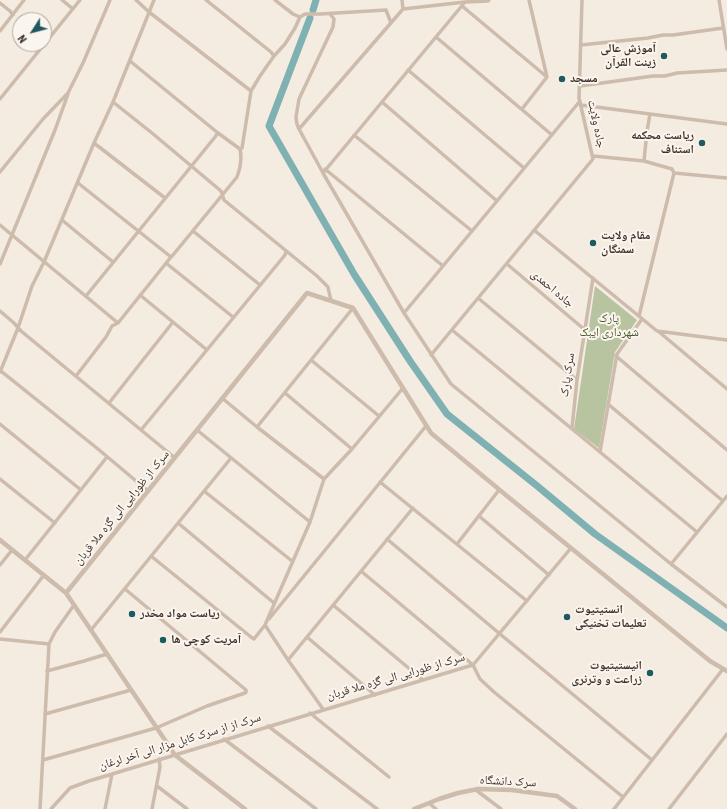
<!DOCTYPE html>
<meta charset="utf-8">
<style>
body{margin:0}
#map{position:relative;width:727px;height:809px;overflow:hidden;background:#f4ebe1;font-family:"Roboto Condensed",sans-serif}
canvas{display:block}
.north{position:absolute;left:12px;top:12px;width:40px;height:40px;box-sizing:border-box;background:#fbf5ee;border:1px solid #aea6a0;border-radius:50%;rotate:234deg;font-size:11px;font-weight:700;line-height:16px;text-align:center;color:#3b302b}
.north::after{content:'';display:block;margin:auto;width:14px;height:18px;background:#1f5a5e;clip-path:polygon(50% 0,100% 100%,50% 72%,0 100%)}
</style>
<div id="map">
<canvas width="727" height="809"></canvas>
<div class="north">N</div>
</div>
<script>
const ctx = document.querySelector('canvas').getContext('2d');
ctx.lineJoin = 'round';
function fill(path, color) { ctx.fillStyle = color; ctx.fill(path, 'evenodd'); }
function strokePath(path, color, width, dash) { ctx.strokeStyle = color; ctx.lineWidth = width; ctx.lineCap = dash ? 'butt' : 'round'; ctx.setLineDash(dash || []); ctx.stroke(path); }
function drawText(font, color, halo, rows, align = 'center') {
  ctx.font = font + ' "Roboto Condensed","Noto Naskh Arabic",sans-serif'; ctx.lineWidth = 4; ctx.setLineDash([]); ctx.textBaseline = 'middle'; ctx.strokeStyle = halo; ctx.fillStyle = color; for (const [text, x, y, turn = 0] of rows) {
    ctx.save(); ctx.translate(x, y); ctx.rotate((+turn || 0) * Math.PI / 180); ctx.textAlign = isNaN(turn) ? turn : align; if (halo) ctx.strokeText(text, 0, 0); ctx.fillText(text, 0, 0); ctx.restore();
  }
}
fill(new Path2D(`
 M 595,286 L 637,320 L 615,352 L 599,448 L 574,429 Z`), '#b8c4a0');
strokePath(new Path2D(`
 M 313,10 L 316,0
 M 310,18 L 269,126 L 354,274 L 410,361 L 447,414 L 536,485 L 595,534 L 727,628`), '#7fb0b2', 7);
strokePath(new Path2D(`
 M 62,0 L 73,9
 M 136,0 L 149,12 L 251,91
 M 206,0 L 271,52 L 274,56
 M 275,0 L 293,14 L 300,17
 M 402,0 L 403,9 L 299,129 L 323,173 L 404,313 L 451,384 L 671,564 L 727,607
 M 719,0 L 727,49
 M 0,3 L 10,11 L 13,15
 M 462,6 L 547,77
 M 403,9 L 465,2 L 488,1 L 489,0
 M 0,31 L 24,0
 M 436,37 L 552,135
 M 581,45 L 648,38 L 663,35 L 673,35 L 723,28
 M 408,70 L 524,168
 M 580,86 L 653,76 L 665,76 L 677,73 L 727,70
 M 0,99 L 80,0
 M 113,102 L 152,133 L 221,191 L 224,200 L 317,276 L 328,287 L 331,301
 M 382,102 L 497,201
 M 581,105 L 727,124
 M 522,109 L 547,77 L 529,0
 M 299,129 L 297,124 L 296,117 L 299,99 L 333,27 L 334,19 L 330,14
 M 354,135 L 472,231
 M 94,143 L 165,198
 M 240,149 L 242,148 L 251,91 L 260,76 L 274,56 L 285,44 L 295,28 L 300,17 L 305,14 L 320,14 L 386,10 L 391,23
 M 593,156 L 644,161 L 672,169 L 674,173
 M 644,161 L 647,131 L 650,114
 M 325,169 L 443,266
 M 0,172 L 43,119 L 68,93 L 83,63 L 110,0
 M 323,173 L 465,2
 M 78,183 L 171,257
 M 62,220 L 113,262
 M 0,225 L 118,323
 M 534,230 L 657,331 L 727,340
 M 193,231 L 260,285
 M 166,263 L 233,317
 M 0,264 L 55,130 L 68,94
 M 507,264 L 585,330
 M 140,295 L 207,350
 M 86,296 L 215,137 L 218,133
 M 478,298 L 577,380
 M 0,311 L 14,323 L 21,331 L 175,458
 M 404,313 L 580,101
 M 639,316 L 674,173 L 727,178
 M 452,330 L 697,532
 M 658,331 L 727,389
 M 431,355 L 593,159 L 579,98 L 582,0
 M 616,356 L 727,450
 M 311,360 L 379,416
 M 1,371 L 98,449 L 148,491
 M 0,372 L 18,328 L 32,286 L 44,262 L 94,143 L 113,102 L 154,0
 M 76,376 L 106,337 L 112,326 L 118,323 L 171,257 L 173,255 L 237,177 C 240,169 242,158 240,149 L 218,133 L 130,61
 M 285,393 L 352,449
 M 222,398 L 257,427 L 324,479 L 310,522 L 265,625 L 288,660 L 323,709
 M 109,403 L 173,322
 M 608,404 L 723,501
 M 0,424 L 81,490
 M 257,427 L 353,308
 M 572,428 L 577,380 L 593,278
 M 141,430 L 285,255 L 286,252
 M 197,430 L 310,522
 M 600,452 L 617,354 L 642,319
 M 0,479 L 55,523
 M 324,479 L 352,449 L 403,388
 M 380,482 L 527,601
 M 204,491 L 292,561
 M 479,516 L 549,575
 M 178,523 L 274,603
 M 387,539 L 500,634 L 652,760
 M 457,544 L 499,490
 M 151,556 L 251,637 L 254,639 L 265,625
 M 25,560 L 107,457
 M 671,564 L 727,496
 M 0,565 L 12,550
 M 361,571 L 473,665 L 480,679 L 494,692 L 623,797
 M 333,605 L 423,680
 M 269,619 L 426,426
 M 91,630 L 231,458
 M 0,632 L 44,575
 M 307,637 L 375,695
 M 0,639 L 49,644
 M 288,660 L 413,508
 M 47,671 L 84,661 L 107,654
 M 310,713 L 389,777
 M 45,714 L 131,690
 M 268,726 L 377,809
 M 224,739 L 316,809
 M 43,760 L 156,728 L 207,706 L 245,693 L 246,692 L 246,690 L 125,589
 M 157,786 L 187,809
 M 476,790 L 501,809
 M 429,803 L 436,809
 M 40,809 L 49,644 L 55,632 L 74,605
 M 51,809 L 70,788 L 89,781 L 466,667 L 473,665 L 571,548
 M 105,809 L 112,774
 M 152,809 L 160,767 L 159,759
 M 614,809 L 723,669
 M 669,809 L 727,734`), '#cdbbac', 3.5);
strokePath(new Path2D(`
 M 0,540 L 66,593 L 175,755 L 245,809
 M 66,593 L 307,293 L 353,308 L 431,433 L 507,496 L 710,661 L 727,671
 M 414,809 L 439,799 L 458,793 L 478,789 L 512,790 L 557,796 L 575,809`), '#cdbbac', 4.5);
for (const [x, y, r, color] of [
 [664,56,4,"#1f5a5e"],
 [562,79,4,"#1f5a5e"],
 [702,143,4,"#1f5a5e"],
 [593,243,4,"#1f5a5e"],
 [132,614,4,"#1f5a5e"],
 [567,617,4,"#1f5a5e"],
 [163,640,4,"#1f5a5e"],
 [650,673,4,"#1f5a5e"]
]) { const dot = new Path2D(); dot.arc(x, y, r, 0, 2 * Math.PI); ctx.fillStyle = color; ctx.fill(dot); strokePath(dot, '#fbf5ee', 1.5); }
drawText('bold 12px', '#3b302b', '#fbf5ee', [
 ["آموزش عالی",656,49,"right"],
 ["زینت القرآن",656,63,"right"],
 ["مسجد",570,79],
 ["ریاست محکمه",694,136,"right"],
 ["استناف",694,150,"right"],
 ["مقام ولایت",601,236],
 ["سمنگان",601,250],
 ["انستیتیوت",575,610],
 ["تعلیمات تخنیکی",575,624],
 ["ریاست مواد مخدر",140,614],
 ["آمریت کوچی ها",171,640],
 ["انیستیتیوت",642,666,"right"],
 ["زراعت و وترنری",642,680,"right"]
], 'left');
drawText('12px', '#3b302b', '#fbf5ee', [
 ["جاده ولایت",596,124,78],
 ["جاده احمدی",552,289,40],
 ["سرک پارک",568,375,-82],
 ["سرک از ظورایی الی گزه ملا قربان",122,508,-51],
 ["سرک از ظورایی الی گزه ملا قربان",396,677,-16],
 ["سرک از از سرک کابل مزار الی آخر لرغان",180,742,-17],
 ["سرک دانشگاه",508,782,3]
]);
drawText('12px', '#4a5a2e', '#fbf5ee', [
 ["پارک",609,319],
 ["شهرداری ایبک",609,333]
]);
</script>
